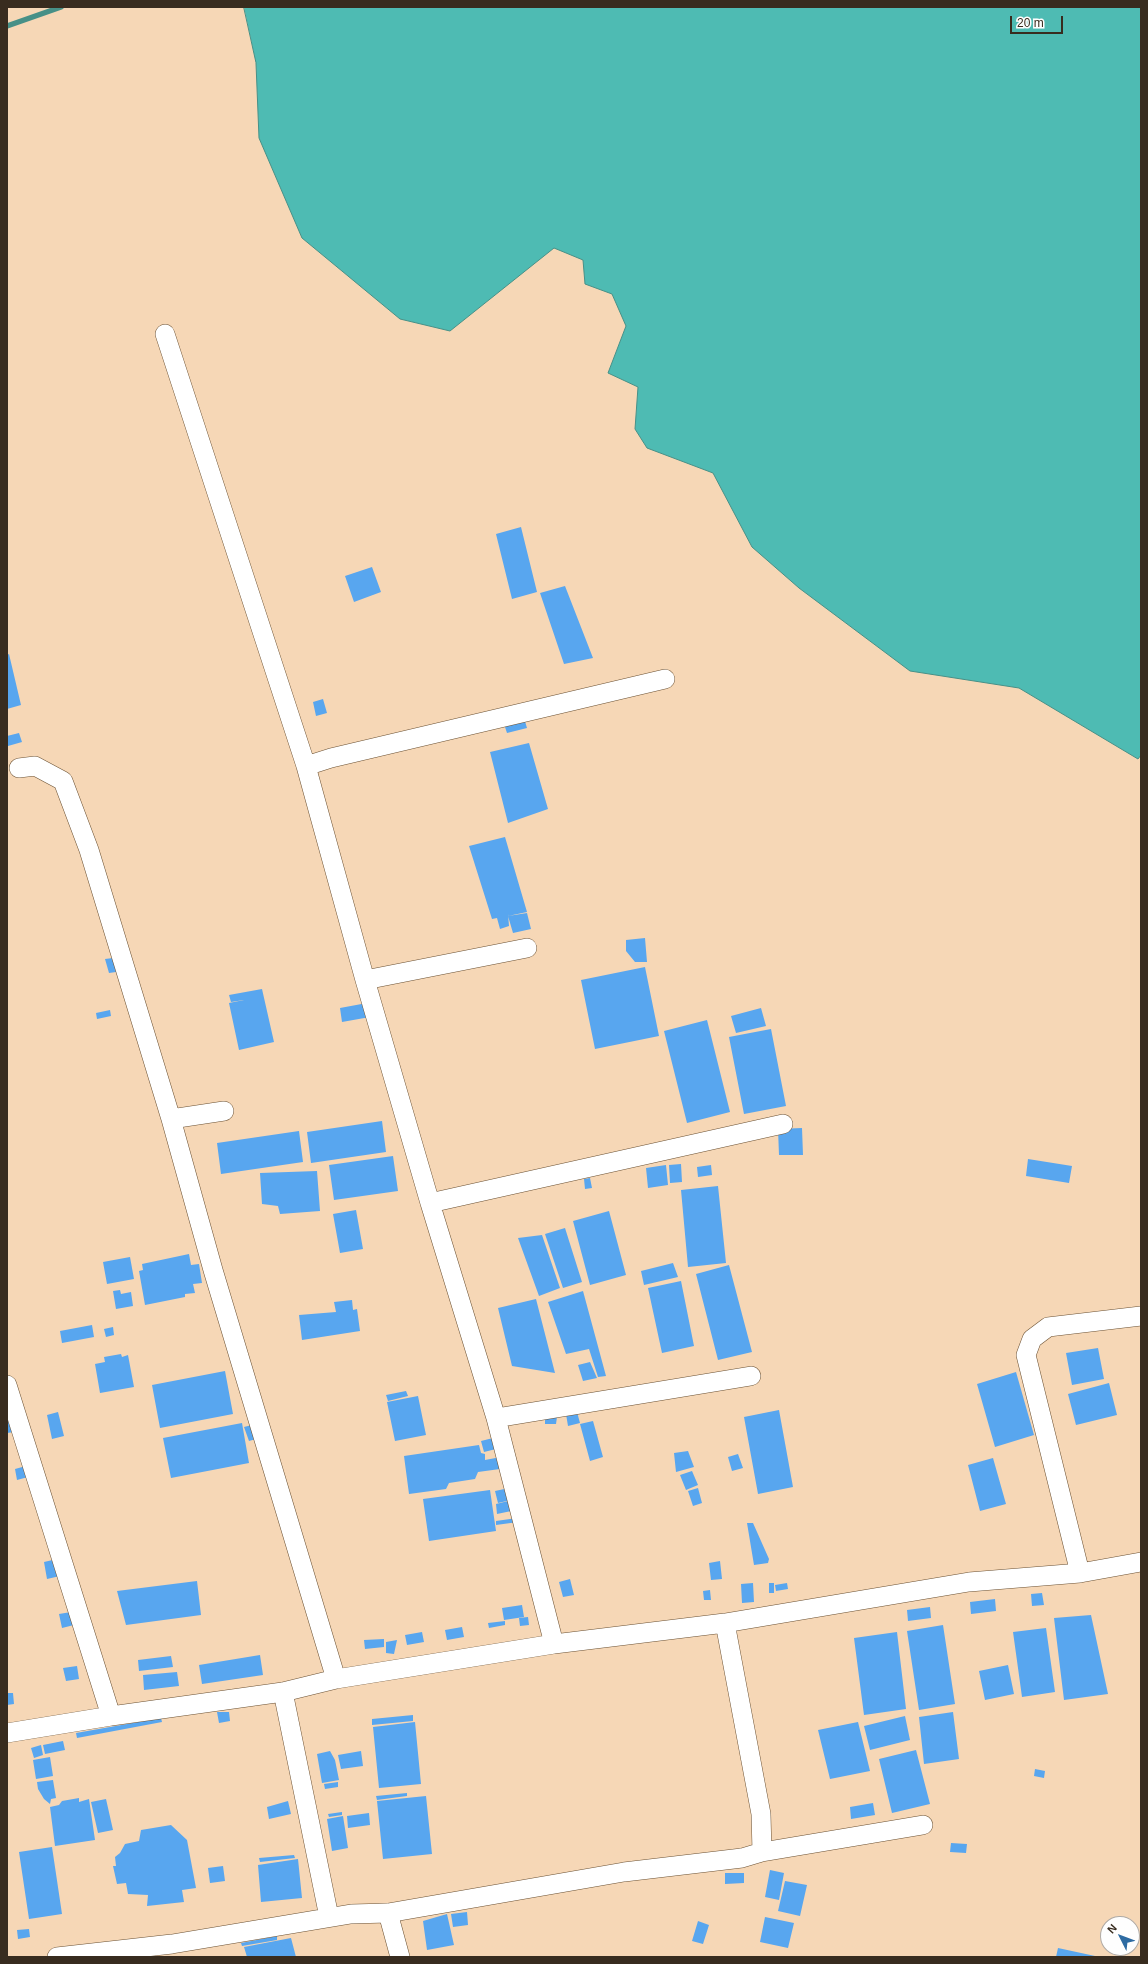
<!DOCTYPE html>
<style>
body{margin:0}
#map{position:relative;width:1148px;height:1964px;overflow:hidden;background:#f6d7b6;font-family:Arial,sans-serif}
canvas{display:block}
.frame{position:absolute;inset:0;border:8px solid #382c1f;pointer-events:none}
.north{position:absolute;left:1100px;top:1916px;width:40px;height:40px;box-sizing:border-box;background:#fefefe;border:1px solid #afaaa5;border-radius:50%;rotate:312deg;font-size:11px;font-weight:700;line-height:16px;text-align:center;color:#382c1f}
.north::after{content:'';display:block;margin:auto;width:14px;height:18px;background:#2e6ba2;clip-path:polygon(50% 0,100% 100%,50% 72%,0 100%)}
.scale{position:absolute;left:1010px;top:16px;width:53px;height:18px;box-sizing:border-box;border:2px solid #382c1f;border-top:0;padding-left:5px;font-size:12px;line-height:14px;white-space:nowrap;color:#382c1f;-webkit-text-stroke:3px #fefefe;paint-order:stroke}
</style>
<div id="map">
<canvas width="1148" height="1964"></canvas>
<div class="frame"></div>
<div class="north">N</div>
<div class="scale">20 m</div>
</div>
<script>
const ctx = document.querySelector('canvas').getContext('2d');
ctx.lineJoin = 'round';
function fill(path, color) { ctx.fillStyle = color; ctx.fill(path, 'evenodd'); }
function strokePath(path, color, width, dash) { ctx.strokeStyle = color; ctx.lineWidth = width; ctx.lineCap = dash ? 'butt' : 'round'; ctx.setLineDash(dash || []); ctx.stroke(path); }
const water = new Path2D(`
 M 244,7 L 1141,7 L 1141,755 L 1138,759 L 1019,688 L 910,671 L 799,588 L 752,547 L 713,473 L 647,448 L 635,429 L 638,387 L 608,373 L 626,326 L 612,294 L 585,284 L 583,260 L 554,248 L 450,331 L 400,319 L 302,238 L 259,138 L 256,63 Z`);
fill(water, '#4ebbb3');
strokePath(water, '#479087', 1);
strokePath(new Path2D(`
 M 7,26 L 61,7`), '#479087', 5.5);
fill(new Path2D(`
 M 521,527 L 537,592 L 512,599 L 496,534 Z
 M 372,567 L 381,592 L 354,602 L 345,576 Z
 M 565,586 L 593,658 L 564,664 L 540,593 Z
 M 9,654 L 21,705 L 7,709 L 7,655 Z
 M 323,699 L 327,713 L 316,716 L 313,702 Z
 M 524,718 L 527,728 L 507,733 L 504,724 Z
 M 19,733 L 22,742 L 8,746 L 7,736 Z
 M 529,743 L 548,809 L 508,823 L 490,752 Z
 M 505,837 L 527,912 L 508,916 L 508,914 L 509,926 L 500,929 L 497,918 L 492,919 L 469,846 Z
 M 527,913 L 531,929 L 513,933 L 508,916 Z
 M 645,938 L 647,962 L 635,962 L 626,951 L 626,940 Z
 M 113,958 L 116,972 L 109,973 L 105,959 Z
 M 645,967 L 659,1036 L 595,1049 L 581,980 Z
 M 262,989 L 274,1042 L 239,1050 L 229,1003 L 244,1000 L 231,1002 L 229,995 Z
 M 367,1003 L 370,1017 L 342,1022 L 340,1008 Z
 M 761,1008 L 766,1026 L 736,1033 L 731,1016 Z
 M 110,1010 L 111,1016 L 97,1019 L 96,1013 Z
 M 707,1020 L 730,1112 L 687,1123 L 664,1031 Z
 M 771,1029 L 786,1106 L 744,1114 L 729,1037 Z
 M 382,1121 L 386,1152 L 311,1163 L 307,1132 Z
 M 802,1128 L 803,1155 L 779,1155 L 778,1129 Z
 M 299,1131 L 303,1162 L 221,1174 L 217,1143 Z
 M 393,1156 L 398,1191 L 334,1200 L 329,1165 Z
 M 1028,1159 L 1072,1166 L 1069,1183 L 1026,1176 Z
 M 681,1164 L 682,1182 L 670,1183 L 669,1165 Z
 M 666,1165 L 668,1185 L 648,1188 L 646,1168 Z
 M 711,1165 L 712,1175 L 698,1177 L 697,1167 Z
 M 317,1171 L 320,1211 L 280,1214 L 278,1206 L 262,1204 L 260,1173 Z
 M 590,1178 L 592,1188 L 585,1189 L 584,1179 Z
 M 718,1186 L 726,1263 L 688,1267 L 681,1190 Z
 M 356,1210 L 363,1249 L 340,1253 L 333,1214 Z
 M 609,1211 L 626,1275 L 590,1285 L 573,1221 Z
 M 565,1228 L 582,1282 L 563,1288 L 545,1234 Z
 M 542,1235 L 560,1288 L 539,1296 L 518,1238 Z
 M 189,1254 L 191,1265 L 199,1264 L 202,1283 L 193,1284 L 195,1293 L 185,1294 L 185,1297 L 145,1305 L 139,1271 L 143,1270 L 142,1264 Z
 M 130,1257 L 134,1279 L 107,1284 L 103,1262 Z
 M 673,1263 L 678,1277 L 644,1285 L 641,1271 Z
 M 729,1265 L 752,1352 L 718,1360 L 696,1274 Z
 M 681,1281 L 694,1346 L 662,1353 L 648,1288 Z
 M 120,1290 L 121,1294 L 131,1292 L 133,1306 L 116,1309 L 113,1291 Z
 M 583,1291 L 606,1376 L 598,1377 L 589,1349 L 566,1354 L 548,1302 Z
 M 536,1299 L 555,1373 L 512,1366 L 498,1308 Z
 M 352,1300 L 353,1310 L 357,1309 L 360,1331 L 302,1340 L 299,1315 L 336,1312 L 334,1302 Z
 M 92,1325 L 94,1337 L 62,1343 L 60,1331 Z
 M 113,1327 L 114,1335 L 106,1337 L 104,1329 Z
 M 1098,1348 L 1104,1379 L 1072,1385 L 1066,1353 Z
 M 121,1354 L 122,1357 L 128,1355 L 134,1387 L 100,1393 L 95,1364 L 105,1362 L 104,1357 Z
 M 590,1362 L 597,1378 L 583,1381 L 578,1365 Z
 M 225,1371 L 233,1414 L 160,1428 L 152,1385 Z
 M 1016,1372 L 1034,1435 L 995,1447 L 977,1384 Z
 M 1109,1383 L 1117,1415 L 1076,1425 L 1068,1394 Z
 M 406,1391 L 408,1396 L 388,1401 L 386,1395 Z
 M 418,1396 L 426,1435 L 395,1441 L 387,1402 Z
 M 779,1410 L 793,1487 L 758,1494 L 744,1417 Z
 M 58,1412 L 64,1436 L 52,1439 L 47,1415 Z
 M 577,1412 L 580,1423 L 568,1426 L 566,1414 Z
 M 545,1416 L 557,1417 L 556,1424 L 545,1424 Z
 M 12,1420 L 14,1432 L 7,1433 L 7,1421 Z
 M 593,1421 L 603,1457 L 590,1461 L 580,1424 Z
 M 242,1423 L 249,1463 L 171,1478 L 163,1438 Z
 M 252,1425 L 256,1439 L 249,1441 L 244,1427 Z
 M 493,1438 L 496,1449 L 484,1452 L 481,1441 Z
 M 479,1445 L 481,1453 L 485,1454 L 485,1460 L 501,1457 L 500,1469 L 478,1472 L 475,1479 L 449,1483 L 446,1489 L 409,1494 L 404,1456 Z
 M 688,1451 L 694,1467 L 676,1472 L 674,1453 Z
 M 738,1454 L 743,1468 L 732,1471 L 728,1457 Z
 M 993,1458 L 1006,1504 L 980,1511 L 968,1465 Z
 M 26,1466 L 28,1477 L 17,1480 L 15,1469 Z
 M 692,1471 L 698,1485 L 686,1490 L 680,1475 Z
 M 509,1488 L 511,1500 L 498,1503 L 495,1491 Z
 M 698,1488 L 702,1503 L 693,1506 L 688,1491 Z
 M 490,1490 L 496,1531 L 429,1541 L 423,1499 Z
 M 512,1500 L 516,1510 L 497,1514 L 496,1504 Z
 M 517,1518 L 518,1522 L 496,1525 L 496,1521 Z
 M 747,1523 L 753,1523 L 769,1559 L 768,1563 L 754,1565 Z
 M 57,1559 L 60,1576 L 47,1579 L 44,1562 Z
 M 720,1561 L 722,1579 L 711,1580 L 709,1563 Z
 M 570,1579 L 574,1595 L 563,1597 L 559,1582 Z
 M 197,1581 L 201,1615 L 126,1625 L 117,1591 Z
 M 753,1583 L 754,1602 L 742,1603 L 741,1584 Z
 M 769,1583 L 774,1583 L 774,1593 L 769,1593 Z
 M 787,1583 L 788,1589 L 776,1591 L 775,1585 Z
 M 710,1590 L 711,1600 L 704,1600 L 703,1591 Z
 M 1042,1593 L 1044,1605 L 1032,1606 L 1031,1594 Z
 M 995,1599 L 996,1611 L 971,1614 L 970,1602 Z
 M 522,1605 L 524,1617 L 504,1620 L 502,1608 Z
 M 930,1607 L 931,1618 L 908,1621 L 907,1610 Z
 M 71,1612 L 74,1625 L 62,1628 L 59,1614 Z
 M 1091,1615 L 1108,1694 L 1064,1700 L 1054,1618 Z
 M 528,1617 L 529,1625 L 520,1626 L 519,1618 Z
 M 505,1621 L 505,1625 L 489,1628 L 488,1623 Z
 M 943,1625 L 955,1704 L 919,1710 L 907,1631 Z
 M 462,1627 L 464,1637 L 447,1640 L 445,1630 Z
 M 1046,1628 L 1055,1692 L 1022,1697 L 1013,1632 Z
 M 422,1632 L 424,1642 L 407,1645 L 405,1635 Z
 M 897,1632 L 906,1709 L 864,1715 L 854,1638 Z
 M 384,1639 L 384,1647 L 365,1649 L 364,1640 Z
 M 397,1640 L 394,1654 L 386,1653 L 386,1642 Z
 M 260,1655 L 263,1675 L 202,1684 L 199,1665 Z
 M 171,1656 L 173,1667 L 139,1671 L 138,1660 Z
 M 1008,1665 L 1014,1694 L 985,1700 L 979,1671 Z
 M 77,1666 L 79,1679 L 66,1681 L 63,1668 Z
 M 177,1672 L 179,1686 L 144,1690 L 143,1675 Z
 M 7,1693 L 13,1693 L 14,1704 L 7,1705 Z
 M 217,1712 L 229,1712 L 230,1721 L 219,1723 Z
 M 953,1712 L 959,1759 L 924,1764 L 919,1717 Z
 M 413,1715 L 413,1721 L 372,1725 L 372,1719 Z
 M 905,1716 L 910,1740 L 870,1750 L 864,1726 Z
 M 161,1718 L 162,1722 L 77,1738 L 76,1733 Z
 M 415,1722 L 421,1784 L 379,1788 L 373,1727 Z
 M 858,1722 L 870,1771 L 830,1779 L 818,1730 Z
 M 63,1741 L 65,1750 L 45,1754 L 43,1745 Z
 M 41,1745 L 43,1755 L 34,1758 L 31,1748 Z
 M 916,1750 L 930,1804 L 892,1813 L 879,1759 Z
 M 330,1751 L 335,1760 L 339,1780 L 322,1783 L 317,1754 Z
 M 361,1751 L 363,1766 L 341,1769 L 338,1755 Z
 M 50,1757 L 53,1776 L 36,1779 L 33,1760 Z
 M 1035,1769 L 1045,1771 L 1044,1778 L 1034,1776 Z
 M 53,1780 L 56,1798 L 51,1799 L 50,1804 L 44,1799 L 38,1789 L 37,1782 Z
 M 338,1782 L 338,1787 L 325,1789 L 324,1784 Z
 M 407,1793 L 407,1796 L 377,1800 L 376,1796 Z
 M 426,1796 L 432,1854 L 383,1859 L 377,1801 Z
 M 79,1798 L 79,1802 L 89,1799 L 95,1840 L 55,1846 L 50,1807 L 59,1805 L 62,1801 Z
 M 106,1799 L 113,1830 L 98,1833 L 91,1802 Z
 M 288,1801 L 291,1814 L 269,1819 L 267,1807 Z
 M 873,1803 L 875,1815 L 851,1819 L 850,1807 Z
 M 342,1812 L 342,1815 L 329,1817 L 328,1814 Z
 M 369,1813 L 370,1825 L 348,1828 L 347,1816 Z
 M 343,1816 L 348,1848 L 332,1851 L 327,1819 Z
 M 171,1825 L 187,1840 L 196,1888 L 182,1890 L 184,1902 L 147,1906 L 148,1895 L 128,1894 L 126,1883 L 117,1884 L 113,1866 L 116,1866 L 115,1857 L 120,1853 L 125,1844 L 139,1841 L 141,1830 Z
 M 951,1843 L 967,1844 L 966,1853 L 950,1852 Z
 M 52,1847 L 62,1914 L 29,1919 L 19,1852 Z
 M 294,1855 L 295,1858 L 260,1862 L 259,1858 Z
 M 298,1859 L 302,1898 L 261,1902 L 258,1865 Z
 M 223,1866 L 225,1881 L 210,1883 L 208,1868 Z
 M 770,1870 L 784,1873 L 779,1900 L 765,1897 Z
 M 725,1873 L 744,1873 L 744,1883 L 725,1884 Z
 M 785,1881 L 807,1885 L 800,1916 L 778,1911 Z
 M 467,1912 L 468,1925 L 453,1927 L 451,1914 Z
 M 447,1914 L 454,1945 L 427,1950 L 423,1921 Z
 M 765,1917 L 794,1923 L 788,1948 L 760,1942 Z
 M 698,1921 L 709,1925 L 703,1944 L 692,1941 Z
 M 29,1929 L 30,1937 L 18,1939 L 17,1930 Z
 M 277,1936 L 277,1940 L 242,1946 L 241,1943 Z
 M 291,1938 L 296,1957 L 247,1957 L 244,1947 Z
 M 1058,1948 L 1095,1956 L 1095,1957 L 1056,1957 Z`), '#58a6ef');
const minor = new Path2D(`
 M 165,334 L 306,766
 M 19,768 L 35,766 L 63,781 L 89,850 L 171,1119
 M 365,980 L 527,948
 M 224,1111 L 171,1119 L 213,1270 L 336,1679
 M 430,1203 L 365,980 L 306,766 L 331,758 L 665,679
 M 7,1385 L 111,1716
 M 496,1418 L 751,1376
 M 1080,1573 L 1026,1355 L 1032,1339 L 1048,1327 L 1141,1316
 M 554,1644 L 496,1418 L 430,1203 L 783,1124
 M 283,1692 L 329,1917
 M 7,1733 L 111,1716 L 283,1692 L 336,1679 L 554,1644 L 725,1623 L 969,1582 L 1080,1573 L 1141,1562
 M 762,1852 L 923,1825
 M 388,1913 L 400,1957
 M 57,1957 L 172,1944 L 351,1914 L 388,1913 L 624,1872 L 742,1858 L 762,1852 L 761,1814 L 725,1623`);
strokePath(minor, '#6b5133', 20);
strokePath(minor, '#fff', 19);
</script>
